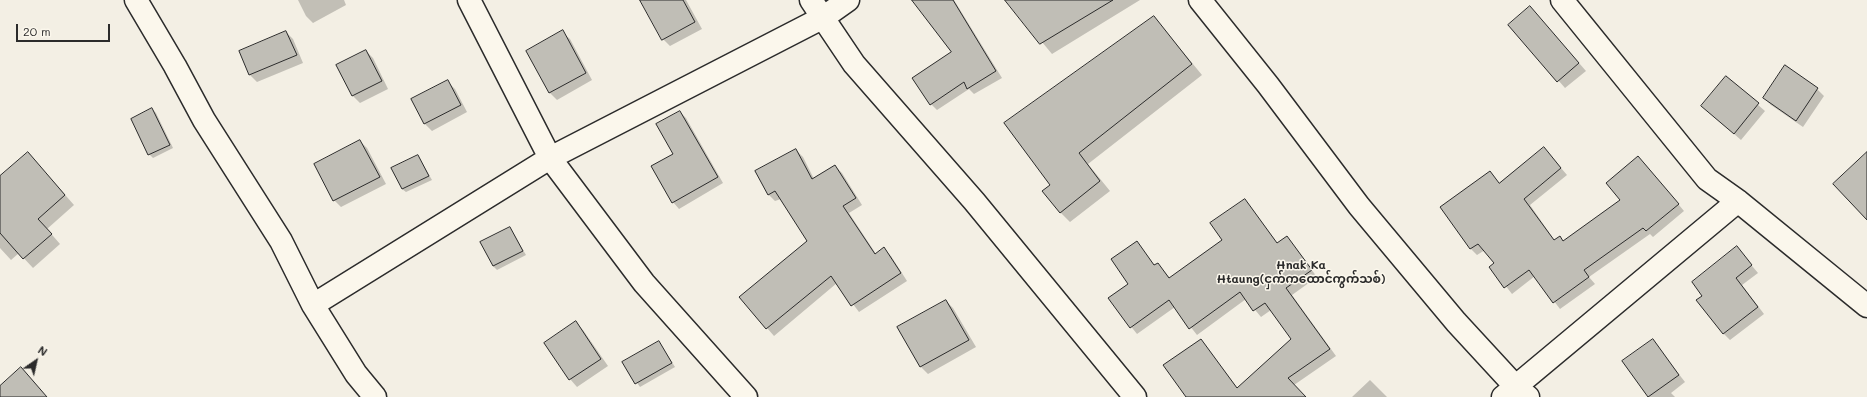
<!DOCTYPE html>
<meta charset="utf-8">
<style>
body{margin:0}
#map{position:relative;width:1867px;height:397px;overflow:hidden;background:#f3efe4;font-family:Mali,sans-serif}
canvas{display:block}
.north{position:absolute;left:16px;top:341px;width:40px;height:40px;-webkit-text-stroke:3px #fbf7ec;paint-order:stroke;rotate:34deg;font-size:11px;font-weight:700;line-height:16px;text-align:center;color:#2b2b2b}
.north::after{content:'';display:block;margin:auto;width:14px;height:18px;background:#2b2b2b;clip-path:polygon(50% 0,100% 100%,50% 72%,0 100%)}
.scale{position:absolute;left:16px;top:24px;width:94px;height:18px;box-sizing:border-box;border:2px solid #2b2b2b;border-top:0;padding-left:5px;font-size:12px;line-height:14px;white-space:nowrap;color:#2b2b2b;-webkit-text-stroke:3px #fbf7ec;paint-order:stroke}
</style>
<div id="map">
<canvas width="1867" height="397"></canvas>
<div class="north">N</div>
<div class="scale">20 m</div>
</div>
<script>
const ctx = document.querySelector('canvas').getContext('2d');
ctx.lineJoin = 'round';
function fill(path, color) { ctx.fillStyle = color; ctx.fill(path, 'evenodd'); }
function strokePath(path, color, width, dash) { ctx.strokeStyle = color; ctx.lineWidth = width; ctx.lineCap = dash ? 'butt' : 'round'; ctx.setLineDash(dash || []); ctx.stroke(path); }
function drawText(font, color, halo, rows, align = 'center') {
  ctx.font = font + ' Mali,"Noto Sans Myanmar",sans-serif'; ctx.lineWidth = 3; ctx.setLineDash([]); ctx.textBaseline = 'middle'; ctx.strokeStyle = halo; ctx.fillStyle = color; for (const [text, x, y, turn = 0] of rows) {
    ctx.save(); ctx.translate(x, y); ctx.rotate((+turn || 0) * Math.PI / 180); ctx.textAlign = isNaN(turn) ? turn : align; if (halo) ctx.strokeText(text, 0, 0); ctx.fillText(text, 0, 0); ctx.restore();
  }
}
fill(new Path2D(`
 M 298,0 L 344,0 L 346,5 L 313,23 L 306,16 Z
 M 641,0 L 686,0 L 702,29 L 670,46 L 663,39 Z
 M 914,0 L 954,0 L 1002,78 L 974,94 L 969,89 L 937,110 L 931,104 L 953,52 Z
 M 1007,0 L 1140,0 L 1052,54 Z
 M 1530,7 L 1586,71 L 1565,88 L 1510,25 Z
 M 1154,17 L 1202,75 L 1088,164 L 1110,191 L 1070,222 L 1060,212 L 1051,186 Z
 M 286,32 L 293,39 L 303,63 L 257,82 L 250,75 Z
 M 562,32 L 570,39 L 592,80 L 557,100 L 549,92 Z
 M 366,51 L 373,58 L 388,89 L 360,103 L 353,96 L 337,65 Z
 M 1726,77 L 1765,111 L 1741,140 L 1702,106 Z
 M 448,82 L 455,89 L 467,112 L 432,131 L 425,124 Z
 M 1817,89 L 1824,96 L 1803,127 L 1771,105 L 1764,98 Z
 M 152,109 L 156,113 L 173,148 L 153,158 L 149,154 Z
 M 680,112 L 686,118 L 723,183 L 679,209 L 673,202 L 674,154 Z
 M 360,141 L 367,148 L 386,184 L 341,207 L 334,200 Z
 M 1544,148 L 1567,175 L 1530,205 L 1555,241 L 1560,238 L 1564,242 L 1622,201 L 1645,164 L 1684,211 L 1653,237 L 1650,234 L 1589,277 L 1595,284 L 1560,309 L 1535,276 L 1512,294 L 1491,267 L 1495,263 L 1485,250 L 1477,255 L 1471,249 L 1441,207 L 1490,172 L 1500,184 Z
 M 796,150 L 803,157 L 814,179 L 835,166 L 842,173 L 862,205 L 849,213 L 876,254 L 884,249 L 891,256 L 907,281 L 859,312 L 837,283 L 774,336 L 741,298 L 808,241 L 781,199 L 775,201 L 768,194 Z
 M 418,156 L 432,180 L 406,192 L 402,189 Z
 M 37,163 L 74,205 L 47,229 L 60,244 L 33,268 L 19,253 L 11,260 L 0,248 L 0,178 Z
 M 1245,200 L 1278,244 L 1287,237 L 1317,277 L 1292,295 L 1336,356 L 1294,385 L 1305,397 L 1189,397 L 1201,340 L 1238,389 L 1292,339 L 1271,310 L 1261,317 L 1246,299 L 1197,335 L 1175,307 L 1137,334 L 1109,299 L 1130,284 L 1136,242 L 1155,266 L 1158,264 L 1170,278 L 1223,240 Z
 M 510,228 L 526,255 L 497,270 L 493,266 Z
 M 1737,248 L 1758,273 L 1742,285 L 1764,314 L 1730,340 L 1723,333 Z
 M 946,301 L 953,308 L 976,347 L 928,374 L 921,367 L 899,328 Z
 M 576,323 L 583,330 L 608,366 L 577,387 L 570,379 L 546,343 Z
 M 1653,341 L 1685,382 L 1671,393 L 1675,397 L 1649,397 L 1623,362 Z
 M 659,342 L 675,367 L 640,387 L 623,363 Z
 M 1370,380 L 1387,397 L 1352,397 Z`), '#0003');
const building = new Path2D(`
 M 640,0 L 683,0 L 695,22 L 662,40 Z
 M 912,0 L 953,0 L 996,71 L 967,89 L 964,82 L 930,105 L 912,78 L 951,52 Z
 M 1005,0 L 1113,0 L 1040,44 Z
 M 1530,6 L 1579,63 L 1557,82 L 1508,25 Z
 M 1154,16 L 1192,64 L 1079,153 L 1100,181 L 1060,213 L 1042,191 L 1050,185 L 1004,123 Z
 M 563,30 L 586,73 L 549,93 L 526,51 Z
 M 286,31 L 297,55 L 249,75 L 239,51 Z
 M 366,50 L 382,81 L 352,96 L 336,65 Z
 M 1785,65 L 1818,88 L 1796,121 L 1763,98 Z
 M 1726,76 L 1759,103 L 1734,134 L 1701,106 Z
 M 448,80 L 461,105 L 424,124 L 411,99 Z
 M 152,108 L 170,145 L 148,155 L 131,119 Z
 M 680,111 L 718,177 L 672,203 L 651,166 L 673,154 L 656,124 Z
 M 360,140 L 380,177 L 333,201 L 314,164 Z
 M 1544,147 L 1561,168 L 1524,199 L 1554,240 L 1560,236 L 1563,241 L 1620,200 L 1606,183 L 1638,156 L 1679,204 L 1646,231 L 1643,228 L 1584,270 L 1589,277 L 1553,303 L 1529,270 L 1504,288 L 1489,267 L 1494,263 L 1478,244 L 1470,249 L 1440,207 L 1490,171 L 1499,183 Z
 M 796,149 L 812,179 L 835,165 L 856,198 L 843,206 L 875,254 L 884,247 L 901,273 L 851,306 L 831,276 L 766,329 L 739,297 L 807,241 L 775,191 L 768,195 L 755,171 Z
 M 28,152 L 65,195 L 38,219 L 52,234 L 23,259 L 0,233 L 0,176 Z
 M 1867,152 L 1867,220 L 1833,184 Z
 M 418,155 L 429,176 L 402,189 L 391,168 Z
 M 1245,199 L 1277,243 L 1287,236 L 1312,270 L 1286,288 L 1330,349 L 1288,378 L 1306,397 L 1186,397 L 1163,365 L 1201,339 L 1237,388 L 1291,339 L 1265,303 L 1253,311 L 1240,292 L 1189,329 L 1169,300 L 1130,328 L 1108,298 L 1128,284 L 1111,259 L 1137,241 L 1154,265 L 1158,263 L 1169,278 L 1222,240 L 1210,223 Z
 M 510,227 L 523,251 L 493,266 L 480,242 Z
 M 1737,246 L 1752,265 L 1736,278 L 1758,307 L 1723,334 L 1696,300 L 1702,296 L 1692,282 Z
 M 946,300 L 969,340 L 920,367 L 897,327 Z
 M 576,321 L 601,359 L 569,380 L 544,343 Z
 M 1653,339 L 1679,375 L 1648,397 L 1622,361 Z
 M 659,341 L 672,363 L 635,384 L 622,362 Z
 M 21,367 L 47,397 L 0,397 L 0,386 Z`);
fill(building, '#c0beb6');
strokePath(building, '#2b2b2b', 1);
const minor = new Path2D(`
 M 136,0 L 175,66 L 204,120 L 281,241 L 313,305 L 356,374 L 375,397
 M 469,0 L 550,158 L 644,283 L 746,397
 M 1200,0 L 1268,85 L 1359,206 L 1456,322 L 1515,386 L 1528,397
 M 1562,0 L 1707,179 L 1738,201 L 1867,306
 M 313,305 L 550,158 L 824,17 L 848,0
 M 1503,397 L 1738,201`);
const secondary = new Path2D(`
 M 811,0 L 854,64 L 974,201 L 1135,397`);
strokePath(minor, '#2b2b2b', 25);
strokePath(secondary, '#2b2b2b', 25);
strokePath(minor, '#fbf7ec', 22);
strokePath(secondary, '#fbf7ec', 22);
drawText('bold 12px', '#2b2b2b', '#fbf7ec', [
 ["Hnak Ka",1301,265],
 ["Htaung(ငှက်ကထောင်ကွက်သစ်)",1301,279]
]);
</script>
